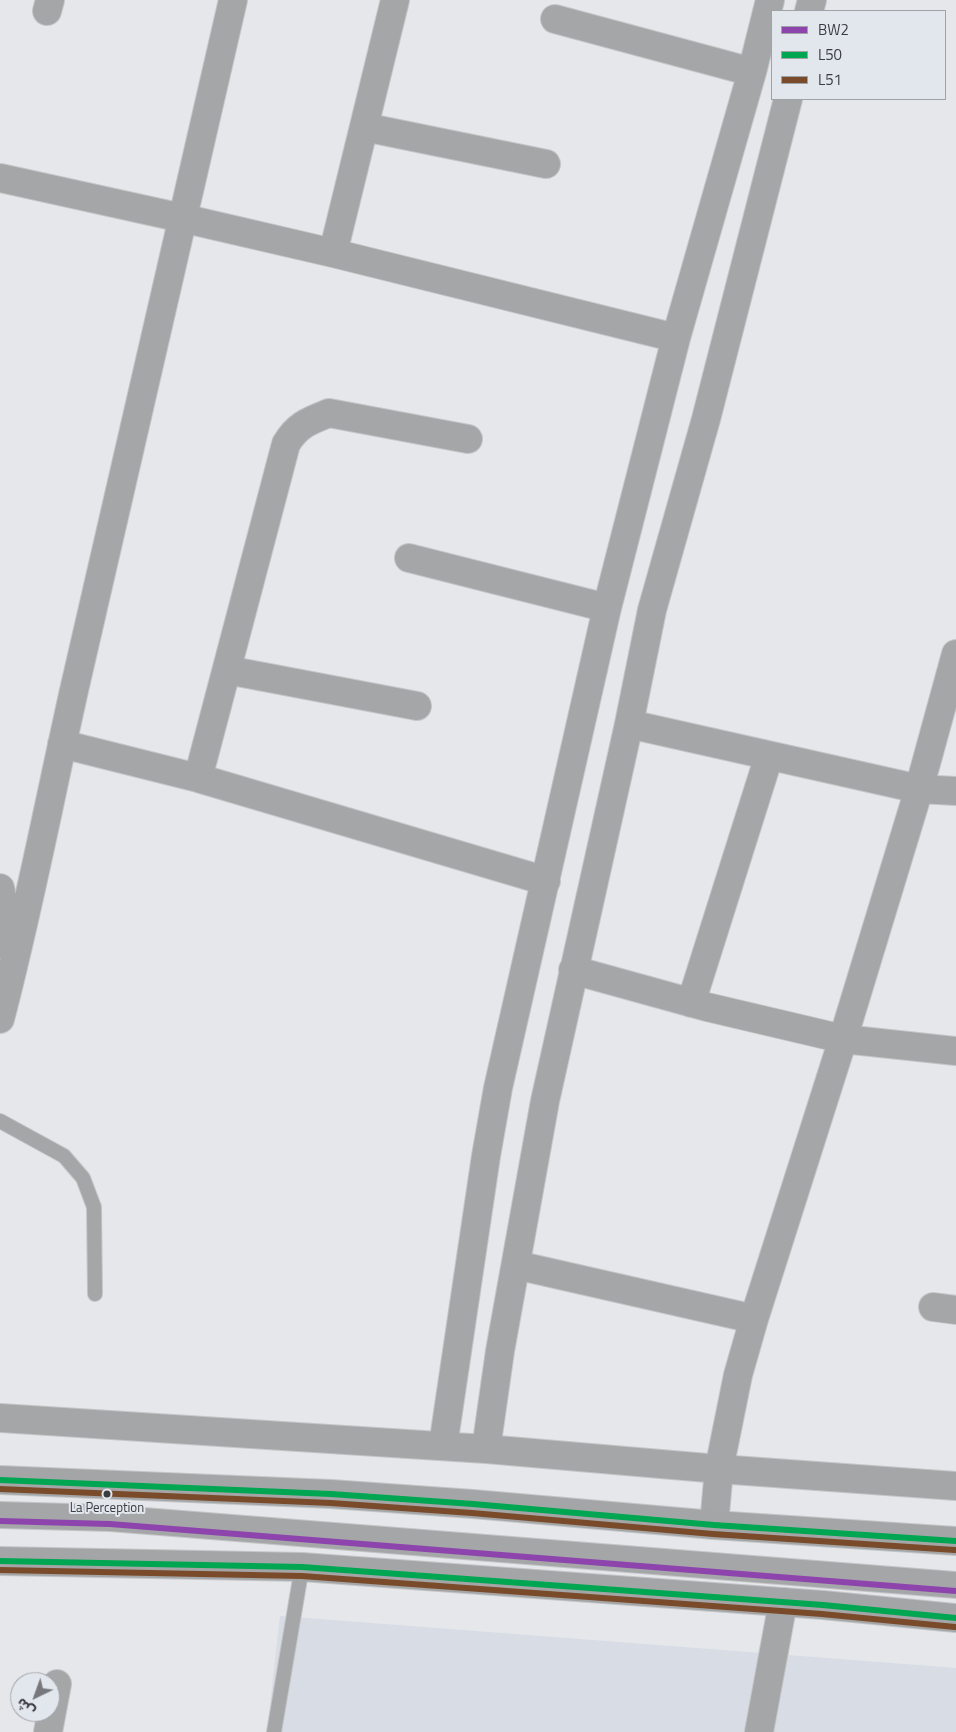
<!DOCTYPE html>
<meta charset="utf-8">
<style>
body{margin:0}
#map{position:relative;width:956px;height:1732px;overflow:hidden;background:#e5e7ea;font-family:"Titillium Web","Noto Sans Arabic",sans-serif}
canvas{display:block}
.legend{position:absolute;left:771px;top:10px;width:175px;height:90px;box-sizing:border-box;background:#e2e6ed;border:1px solid #9fa2a7;margin:0;padding:6px 9px;list-style:none;font-size:15px;color:#3b3c3f}
.legend li{display:flex;align-items:center;gap:10px;height:25px}
.legend b{width:25px;border:1px solid #9fa2a7}
.north{position:absolute;left:10px;top:1672px;width:50px;height:50px;box-sizing:border-box;background:#e2e6ed;border:1px solid #9fa2a7;border-radius:50%;rotate:222deg;font-size:14px;font-weight:700;line-height:20px;text-align:center;color:#3b3c3f}
.north::after{content:'';display:block;margin:auto;width:18px;height:22px;background:#76787b;clip-path:polygon(50% 0,100% 100%,50% 72%,0 100%)}
</style>
<div id="map">
<canvas width="956" height="1732"></canvas>
<ul class="legend">
<li><b style="height:6px;background:#8e44ad"></b>BW2</li>
<li><b style="height:6px;background:#00a651"></b>L50</li>
<li><b style="height:6px;background:#7a4b2a"></b>L51</li>
</ul>
<div class="north">ش</div>
</div>
<script>
const ctx = document.querySelector('canvas').getContext('2d');
ctx.lineJoin = 'round';
function fill(path, color) { ctx.fillStyle = color; ctx.fill(path, 'evenodd'); }
function strokePath(path, color, width, dash) { ctx.strokeStyle = color; ctx.lineWidth = width; ctx.lineCap = dash ? 'butt' : 'round'; ctx.setLineDash(dash || []); ctx.stroke(path); }
function drawText(font, color, halo, rows, align = 'center') {
  ctx.font = font + ' "Titillium Web",sans-serif'; ctx.lineWidth = 4; ctx.setLineDash([]); ctx.textBaseline = 'middle'; ctx.strokeStyle = halo; ctx.fillStyle = color; for (const [text, x, y, turn = 0] of rows) {
    ctx.save(); ctx.translate(x, y); ctx.rotate((+turn || 0) * Math.PI / 180); ctx.textAlign = isNaN(turn) ? turn : align; if (halo) ctx.strokeText(text, 0, 0); ctx.fillText(text, 0, 0); ctx.restore();
  }
}
fill(new Path2D(`
 M 280,1616 L 956,1668 L 956,1732 L 267,1732 Z`), '#d7dce5');
const service = new Path2D(`
 M 0,1121 L 64,1156 L 83,1178 L 94,1207 L 95,1294
 M 0,1509 L 106,1512 L 956,1579
 M 0,1521 L 110,1524 L 956,1591
 M 274,1732 L 302,1567`);
const minor = new Path2D(`
 M 47,11 L 50,0
 M 809,11 L 812,0
 M 555,19 L 752,72
 M 364,127 L 546,164
 M 0,178 L 182,218 L 333,253 L 676,338
 M 333,253 L 395,0
 M 409,558 L 607,608
 M 227,670 L 417,706
 M 629,724 L 919,789 L 956,791
 M 62,744 L 198,778 L 546,881
 M 198,778 L 286,444 C 297,425 309,421 329,413 L 468,439
 M 0,888 L 13,953
 M 573,970 L 707,1007 L 843,1039 L 956,1051
 M 691,1003 L 769,756
 M 0,1019 C 29,909 50,797 75,686 C 127,457 179,228 233,0
 M 516,1265 L 754,1319
 M 933,1307 L 956,1310
 M 0,1418 L 486,1449 L 719,1469 L 956,1486
 M 443,1446 L 486,1156 L 498,1088 L 607,608 L 676,338 L 752,72 L 770,0
 M 486,1449 L 500,1351 L 545,1101 L 629,724 L 652,610 L 706,419 L 788,99
 M 714,1525 L 719,1469 L 738,1375 L 754,1319 L 843,1039 L 919,789 L 956,654
 M 48,1732 L 57,1684
 M 759,1732 L 783,1602`);
const secondary = new Path2D(`
 M 0,1480 L 331,1494 L 473,1504 L 714,1525 L 956,1541
 M 0,1561 L 302,1567 L 823,1605 L 956,1618`);
strokePath(service, '#c4c5c7', 16);
strokePath(minor, '#c4c5c7', 30);
strokePath(secondary, '#c4c5c7', 30);
strokePath(service, '#a4a6a7', 14);
strokePath(minor, '#a4a6a7', 28);
strokePath(secondary, '#a4a5a6', 28);
strokePath(new Path2D(`
 M 0,1521 L 110,1524 L 956,1591`), '#8e44ad', 6);
strokePath(new Path2D(`
 M 0,1480 L 331,1494 L 473,1504 L 714,1525 L 956,1541
 M 0,1561 L 302,1567 L 823,1605 L 956,1618`), '#00a651', 6);
strokePath(new Path2D(`
 M 0,1489 L 331,1503 L 472,1513 L 713,1534 L 955,1550
 M 0,1570 L 302,1576 L 822,1614 L 955,1627`), '#7a4b2a', 6);
for (const [x, y, r, color] of [
 [107,1494,4.5,"#3b3c3f"]
]) { const dot = new Path2D(); dot.arc(x, y, r, 0, 2 * Math.PI); ctx.fillStyle = color; ctx.fill(dot); strokePath(dot, '#e2e6ed', 2); }
drawText('13px', '#3b3c3f', '#e2e6ed', [
 ["La Perception",107,1509]
]);
</script>
